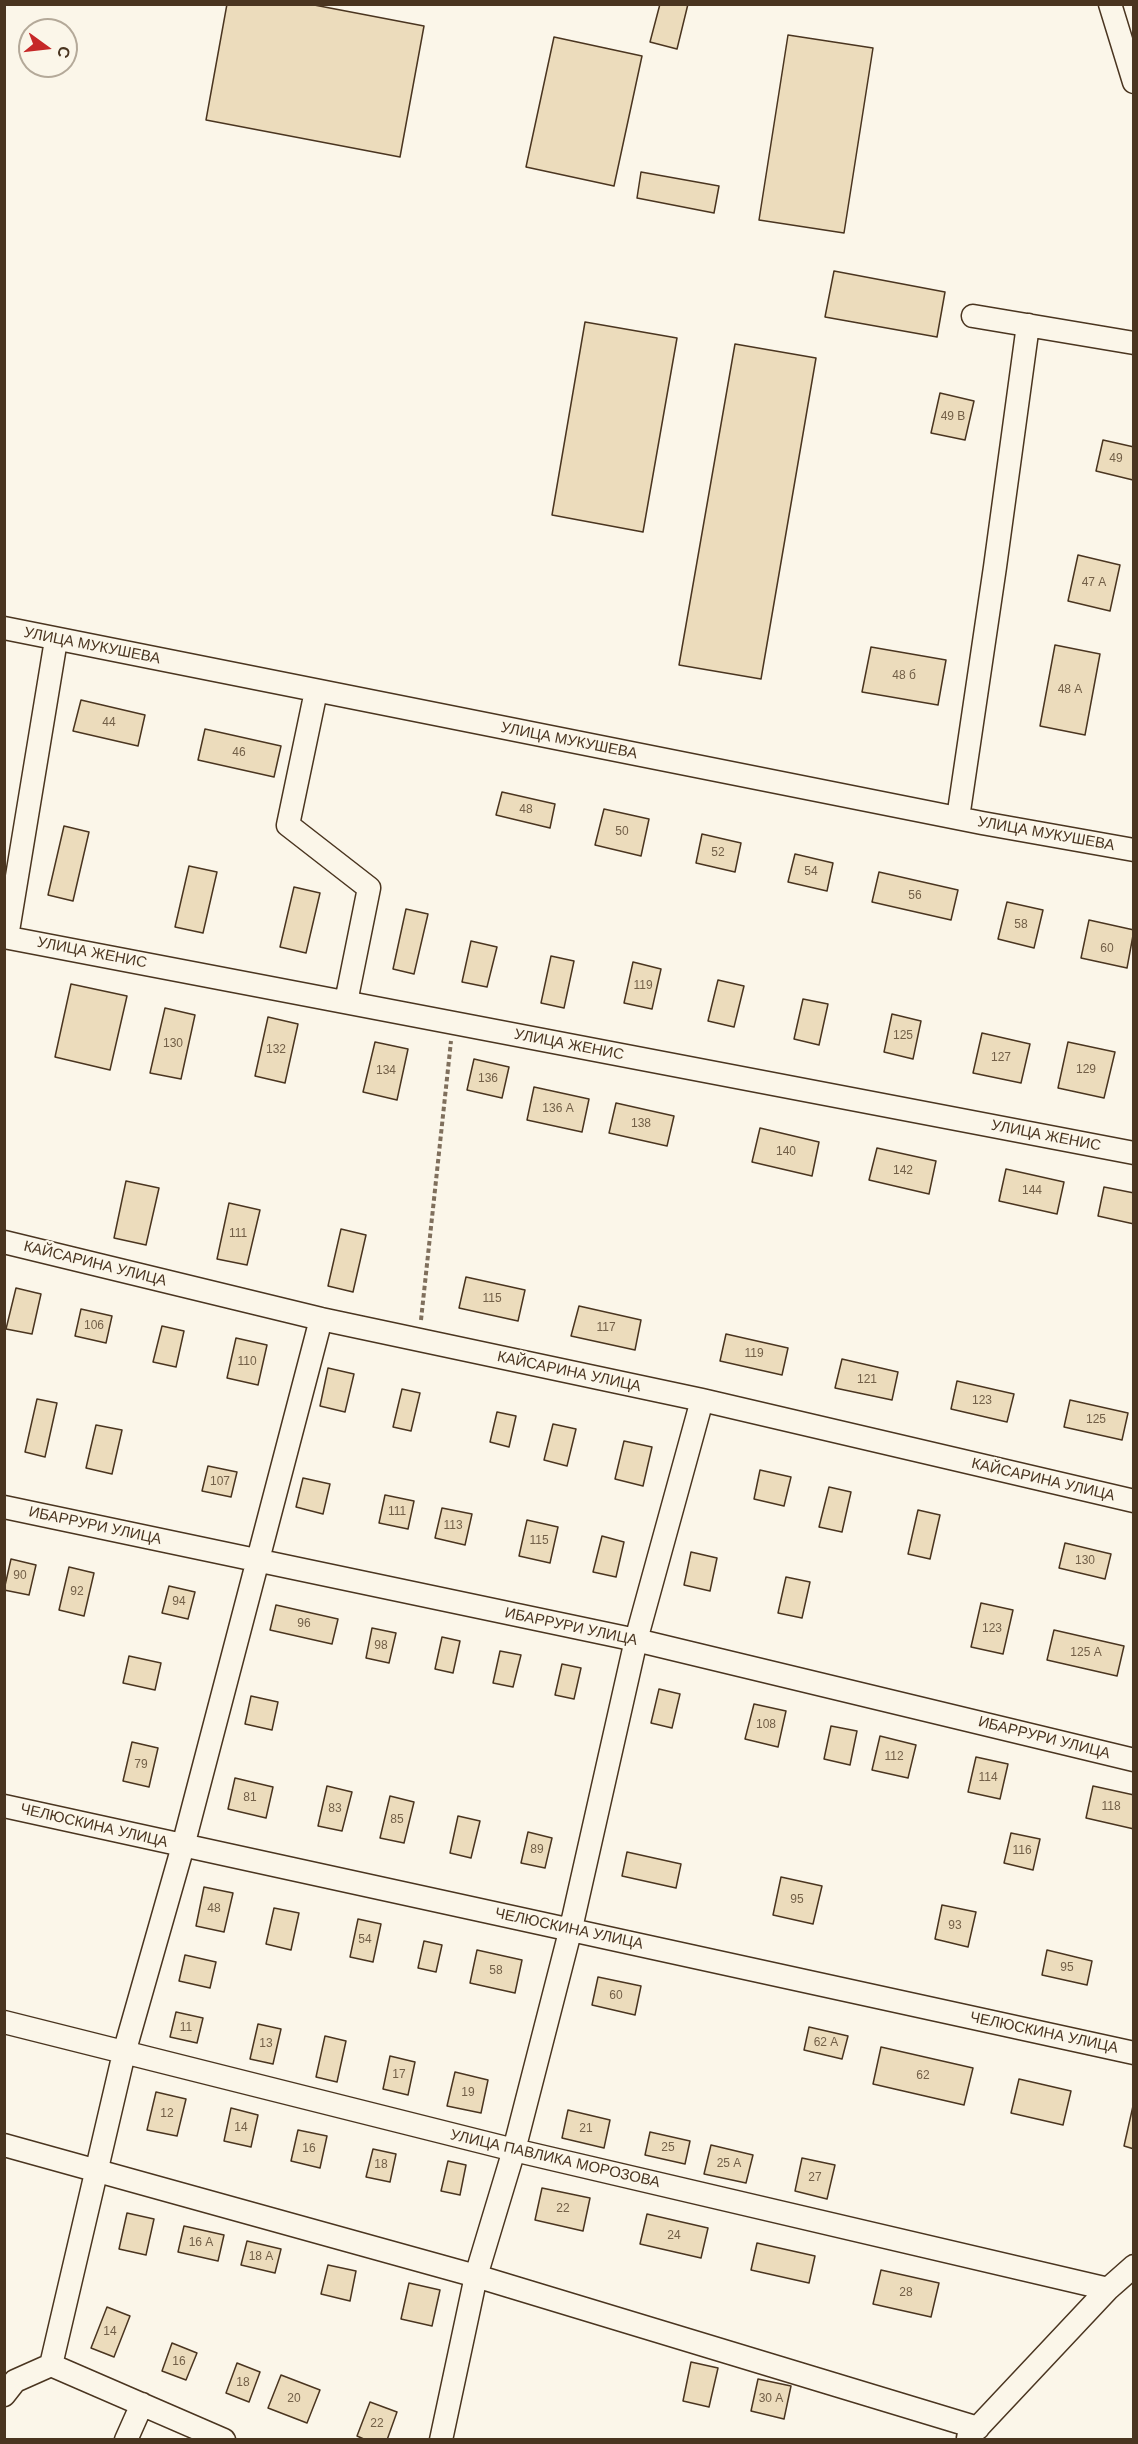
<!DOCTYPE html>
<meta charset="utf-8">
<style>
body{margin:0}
#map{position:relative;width:1138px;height:2444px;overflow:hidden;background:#fbf6e9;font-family:Helvetica,sans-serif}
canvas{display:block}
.frame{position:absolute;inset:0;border:6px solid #4a3520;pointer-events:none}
.north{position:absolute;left:18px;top:18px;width:60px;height:60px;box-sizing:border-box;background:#fbf6e9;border:2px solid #b4a999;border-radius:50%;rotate:105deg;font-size:16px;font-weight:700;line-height:24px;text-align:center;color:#4a3520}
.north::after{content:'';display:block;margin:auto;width:21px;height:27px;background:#c62828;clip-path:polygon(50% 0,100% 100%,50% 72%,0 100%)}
</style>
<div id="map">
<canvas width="1138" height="2444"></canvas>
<div class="frame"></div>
<div class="north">С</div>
</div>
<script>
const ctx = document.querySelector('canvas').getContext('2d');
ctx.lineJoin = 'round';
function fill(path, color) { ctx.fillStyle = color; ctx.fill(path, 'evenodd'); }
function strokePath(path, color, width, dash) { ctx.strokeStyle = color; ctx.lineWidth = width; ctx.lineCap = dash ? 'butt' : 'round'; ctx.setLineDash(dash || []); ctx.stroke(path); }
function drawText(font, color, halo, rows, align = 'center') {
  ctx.font = font + ' Helvetica,sans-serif'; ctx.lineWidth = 4.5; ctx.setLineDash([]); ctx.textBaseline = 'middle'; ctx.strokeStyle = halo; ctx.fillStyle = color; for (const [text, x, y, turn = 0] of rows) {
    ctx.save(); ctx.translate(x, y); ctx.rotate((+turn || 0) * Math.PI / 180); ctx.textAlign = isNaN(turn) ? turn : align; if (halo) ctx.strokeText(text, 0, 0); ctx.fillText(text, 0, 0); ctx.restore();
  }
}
const building = new Path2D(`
 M 227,4 L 309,4 L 424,26 L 400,157 L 206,120 Z
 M 660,4 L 688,4 L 677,49 L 650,42 Z
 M 788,35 L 873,48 L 844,233 L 759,220 Z
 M 554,37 L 642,56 L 614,186 L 526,167 Z
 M 641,172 L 719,186 L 714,213 L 637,198 Z
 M 834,271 L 945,292 L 937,337 L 825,317 Z
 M 585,322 L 677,338 L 643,532 L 552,515 Z
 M 735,344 L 816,358 L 761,679 L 679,665 Z
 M 940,393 L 974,401 L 965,440 L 931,433 Z
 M 1103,440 L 1134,447 L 1133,480 L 1096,471 Z
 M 1078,555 L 1120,565 L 1110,611 L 1068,601 Z
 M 1055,645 L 1100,654 L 1085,735 L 1040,726 Z
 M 871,647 L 946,660 L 938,705 L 862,692 Z
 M 81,700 L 145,715 L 138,746 L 73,731 Z
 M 205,729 L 281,746 L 274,777 L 198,760 Z
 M 502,792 L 555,804 L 550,828 L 496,815 Z
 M 604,809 L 649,819 L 641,856 L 595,845 Z
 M 64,826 L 89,832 L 73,901 L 48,895 Z
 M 702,834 L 741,843 L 735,872 L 696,863 Z
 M 795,854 L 833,863 L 827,891 L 788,882 Z
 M 189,866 L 217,872 L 203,933 L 175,927 Z
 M 879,872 L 958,890 L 951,920 L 872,902 Z
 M 294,887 L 320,893 L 306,953 L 280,947 Z
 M 1007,902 L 1043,910 L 1034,948 L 998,939 Z
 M 406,909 L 428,914 L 414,974 L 393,969 Z
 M 1089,920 L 1134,930 L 1127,968 L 1081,958 Z
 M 471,941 L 497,947 L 487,987 L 462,982 Z
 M 551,956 L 574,961 L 564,1008 L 541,1003 Z
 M 633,962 L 661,969 L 652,1009 L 624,1003 Z
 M 718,980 L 744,986 L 734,1027 L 708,1021 Z
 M 71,984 L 127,996 L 110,1070 L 55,1057 Z
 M 803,999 L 828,1004 L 819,1045 L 794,1039 Z
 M 165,1008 L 195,1015 L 181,1079 L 150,1073 Z
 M 892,1014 L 921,1021 L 913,1059 L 884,1052 Z
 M 268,1017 L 298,1024 L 285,1083 L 255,1076 Z
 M 982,1033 L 1030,1044 L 1021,1083 L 973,1073 Z
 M 375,1042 L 408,1049 L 397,1100 L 363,1092 Z
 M 1068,1042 L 1115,1052 L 1104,1098 L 1058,1088 Z
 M 474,1059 L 509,1067 L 502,1098 L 467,1090 Z
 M 534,1087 L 589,1099 L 582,1132 L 527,1120 Z
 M 616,1103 L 674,1116 L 667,1146 L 609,1133 Z
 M 760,1128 L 819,1142 L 812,1176 L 752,1162 Z
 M 877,1148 L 936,1161 L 929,1194 L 869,1180 Z
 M 1006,1169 L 1064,1182 L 1057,1214 L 999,1201 Z
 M 126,1181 L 159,1188 L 146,1245 L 114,1238 Z
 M 1104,1187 L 1134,1193 L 1134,1224 L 1098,1216 Z
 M 229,1203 L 260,1210 L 247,1265 L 217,1259 Z
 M 341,1229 L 366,1235 L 353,1292 L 328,1286 Z
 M 466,1277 L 525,1290 L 518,1321 L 459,1308 Z
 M 16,1288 L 41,1294 L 32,1334 L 6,1329 Z
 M 579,1306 L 641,1320 L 635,1350 L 571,1336 Z
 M 81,1309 L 112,1316 L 106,1343 L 75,1336 Z
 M 162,1326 L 184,1331 L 176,1367 L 153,1362 Z
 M 726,1334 L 788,1348 L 782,1375 L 720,1361 Z
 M 236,1338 L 267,1345 L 258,1385 L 227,1378 Z
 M 842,1359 L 898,1372 L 892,1400 L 835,1388 Z
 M 328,1368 L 354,1374 L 345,1412 L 320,1406 Z
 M 957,1381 L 1014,1394 L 1007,1422 L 951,1409 Z
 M 402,1389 L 420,1393 L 411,1431 L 393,1427 Z
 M 37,1399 L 57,1403 L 45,1457 L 25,1452 Z
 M 1070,1400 L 1128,1413 L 1122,1440 L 1064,1427 Z
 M 497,1412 L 516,1416 L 509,1447 L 490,1442 Z
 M 553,1424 L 576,1429 L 567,1466 L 544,1460 Z
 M 96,1425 L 122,1430 L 112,1474 L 86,1468 Z
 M 624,1441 L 652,1447 L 643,1486 L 615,1479 Z
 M 208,1466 L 237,1472 L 231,1497 L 202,1491 Z
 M 760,1470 L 791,1477 L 784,1506 L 754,1499 Z
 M 303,1478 L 330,1484 L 323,1514 L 296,1507 Z
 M 829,1487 L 851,1492 L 842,1532 L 819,1527 Z
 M 385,1495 L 414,1501 L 408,1529 L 379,1523 Z
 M 442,1508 L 472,1514 L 465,1545 L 435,1538 Z
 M 918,1510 L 940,1515 L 930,1559 L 908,1554 Z
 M 527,1520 L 558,1527 L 550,1563 L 519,1556 Z
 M 602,1536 L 624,1542 L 616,1577 L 593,1572 Z
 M 1065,1543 L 1111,1554 L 1105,1579 L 1059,1568 Z
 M 691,1552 L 717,1558 L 710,1591 L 684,1585 Z
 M 11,1559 L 36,1565 L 29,1595 L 4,1590 Z
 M 69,1567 L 94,1573 L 84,1616 L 59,1610 Z
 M 786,1577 L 810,1582 L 802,1618 L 778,1613 Z
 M 169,1586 L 195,1592 L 188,1619 L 162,1613 Z
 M 981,1603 L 1013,1610 L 1003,1654 L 971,1647 Z
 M 276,1605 L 338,1619 L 332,1644 L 270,1630 Z
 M 372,1628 L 396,1633 L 389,1663 L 366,1658 Z
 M 1054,1630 L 1124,1646 L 1117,1676 L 1047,1660 Z
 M 442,1637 L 460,1641 L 453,1673 L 435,1669 Z
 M 500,1651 L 521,1655 L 513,1687 L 493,1683 Z
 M 129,1656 L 161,1663 L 155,1690 L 123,1683 Z
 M 562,1664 L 581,1668 L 574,1699 L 555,1695 Z
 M 659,1689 L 680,1694 L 672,1728 L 651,1723 Z
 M 251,1696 L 278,1702 L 272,1730 L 245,1724 Z
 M 754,1704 L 786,1711 L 778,1747 L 745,1739 Z
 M 831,1726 L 857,1731 L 850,1765 L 824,1759 Z
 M 880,1736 L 916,1745 L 908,1778 L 872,1770 Z
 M 132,1742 L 158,1748 L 149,1787 L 123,1781 Z
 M 976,1757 L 1008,1764 L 1000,1799 L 968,1792 Z
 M 235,1778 L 273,1787 L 266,1818 L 228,1809 Z
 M 327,1786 L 352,1792 L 342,1831 L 318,1826 Z
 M 1093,1786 L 1134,1795 L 1134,1829 L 1086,1818 Z
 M 390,1796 L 414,1802 L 404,1843 L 380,1838 Z
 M 458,1816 L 480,1821 L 471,1858 L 450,1853 Z
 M 528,1832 L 552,1838 L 545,1868 L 521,1863 Z
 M 1011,1833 L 1040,1839 L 1033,1870 L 1004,1863 Z
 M 627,1852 L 681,1864 L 676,1888 L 622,1876 Z
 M 781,1877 L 822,1886 L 813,1924 L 773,1915 Z
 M 204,1887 L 233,1893 L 224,1932 L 196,1926 Z
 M 942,1905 L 976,1912 L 968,1947 L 935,1939 Z
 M 274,1908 L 299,1913 L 291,1950 L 266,1944 Z
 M 358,1919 L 381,1924 L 373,1962 L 350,1957 Z
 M 424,1941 L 442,1945 L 436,1972 L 418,1968 Z
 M 477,1950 L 522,1960 L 515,1993 L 470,1983 Z
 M 1047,1950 L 1092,1961 L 1087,1985 L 1042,1975 Z
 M 185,1955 L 216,1962 L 210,1988 L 179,1981 Z
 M 598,1977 L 641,1986 L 635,2015 L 592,2005 Z
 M 176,2012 L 203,2018 L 197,2043 L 170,2037 Z
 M 258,2024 L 281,2029 L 273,2064 L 250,2059 Z
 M 809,2027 L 848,2036 L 842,2059 L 804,2050 Z
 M 325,2036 L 346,2041 L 337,2082 L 316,2077 Z
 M 881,2047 L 973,2068 L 964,2105 L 873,2084 Z
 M 390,2056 L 415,2062 L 408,2095 L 383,2089 Z
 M 455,2072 L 488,2080 L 481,2113 L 447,2106 Z
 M 1019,2079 L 1071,2091 L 1063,2125 L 1011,2113 Z
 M 156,2092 L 186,2099 L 177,2136 L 147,2130 Z
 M 1133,2106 L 1134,2107 L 1134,2149 L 1124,2146 Z
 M 231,2108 L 258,2115 L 251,2147 L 224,2141 Z
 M 568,2110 L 610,2120 L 604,2148 L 562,2138 Z
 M 298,2130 L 327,2136 L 320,2168 L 291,2161 Z
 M 650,2132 L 690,2141 L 685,2164 L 645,2155 Z
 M 711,2145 L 753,2155 L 746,2183 L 704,2174 Z
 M 373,2149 L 396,2154 L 390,2182 L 366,2177 Z
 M 802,2158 L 835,2165 L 827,2199 L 795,2191 Z
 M 448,2161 L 466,2165 L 460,2195 L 441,2191 Z
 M 542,2188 L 590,2198 L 583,2231 L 535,2220 Z
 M 127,2213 L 154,2219 L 146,2255 L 119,2249 Z
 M 647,2214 L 708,2228 L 701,2258 L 640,2244 Z
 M 184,2226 L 224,2235 L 218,2261 L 178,2252 Z
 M 247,2241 L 281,2249 L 275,2273 L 241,2265 Z
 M 757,2243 L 815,2256 L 809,2283 L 751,2270 Z
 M 328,2265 L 356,2271 L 350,2301 L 321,2294 Z
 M 881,2270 L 939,2283 L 931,2317 L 873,2304 Z
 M 409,2283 L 440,2290 L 432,2326 L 401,2319 Z
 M 107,2307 L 130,2316 L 114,2357 L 91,2348 Z
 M 172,2343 L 197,2353 L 186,2380 L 162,2371 Z
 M 691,2362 L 718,2368 L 709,2407 L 683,2401 Z
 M 237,2363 L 260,2372 L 249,2402 L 226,2393 Z
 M 281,2375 L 320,2390 L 307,2423 L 268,2408 Z
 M 758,2379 L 791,2386 L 784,2419 L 751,2411 Z
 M 370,2402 L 397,2412 L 387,2440 L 366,2440 L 357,2436 Z`);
fill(building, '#ecdcbc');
strokePath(building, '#4a3520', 1.5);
const minor = new Path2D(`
 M 1110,4 L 1134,82
 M 973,316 L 1134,343
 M 4,628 L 982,823 L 1134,850
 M 316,691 L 288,825 L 369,888 L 346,1002
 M 958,818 L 995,567 L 1028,325
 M 4,937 L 1134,1153
 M 7,937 L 56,640
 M 4,1242 L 321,1319 L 702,1400 L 1134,1501
 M 4,1507 L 636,1640 L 1134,1760
 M 4,1806 L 1134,2053
 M 4,2022 L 514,2150 L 1108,2289
 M 4,2145 L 476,2276 L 978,2428
 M 51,2365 L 124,2053 L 183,1846 L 321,1319
 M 4,2395 L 15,2381 L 51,2365 L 224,2440
 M 968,2438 L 1108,2289 L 1134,2266
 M 126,2440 L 142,2404
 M 441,2440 L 476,2276 L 514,2150 L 571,1928 L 636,1640 L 702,1400`);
strokePath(minor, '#4a3520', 25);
strokePath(new Path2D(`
 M 421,1320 L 451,1041`), '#7f6f5c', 4, [4.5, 3]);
strokePath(minor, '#fbf6e9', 22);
drawText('12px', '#725f47', null, [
 ["49 В",953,417],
 ["49",1116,459],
 ["47 А",1094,583],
 ["48 б",904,676],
 ["48 А",1070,690],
 ["44",109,723],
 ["46",239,753],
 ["48",526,810],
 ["50",622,832],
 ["52",718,853],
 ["54",811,872],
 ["56",915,896],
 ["58",1021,925],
 ["60",1107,949],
 ["119",643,986],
 ["125",903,1036],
 ["130",173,1044],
 ["132",276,1050],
 ["127",1001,1058],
 ["129",1086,1070],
 ["134",386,1071],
 ["136",488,1079],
 ["136 А",558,1109],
 ["138",641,1124],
 ["140",786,1152],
 ["142",903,1171],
 ["144",1032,1191],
 ["111",238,1234],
 ["115",492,1299],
 ["106",94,1326],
 ["117",606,1328],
 ["119",754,1354],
 ["110",247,1362],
 ["121",867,1380],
 ["123",982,1401],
 ["125",1096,1420],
 ["107",220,1482],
 ["111",397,1512],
 ["113",453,1526],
 ["115",539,1541],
 ["130",1085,1561],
 ["90",20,1576],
 ["92",77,1592],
 ["94",179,1602],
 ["96",304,1624],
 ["123",992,1629],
 ["98",381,1646],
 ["125 А",1086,1653],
 ["108",766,1725],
 ["112",894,1757],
 ["79",141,1765],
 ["114",988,1778],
 ["81",250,1798],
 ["118",1111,1807],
 ["83",335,1809],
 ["85",397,1820],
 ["89",537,1850],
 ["116",1022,1851],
 ["95",797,1900],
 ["48",214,1909],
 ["93",955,1926],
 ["54",365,1940],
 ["95",1067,1968],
 ["58",496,1971],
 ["60",616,1996],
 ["11",186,2028],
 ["62 А",826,2043],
 ["13",266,2044],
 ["17",399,2075],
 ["62",923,2076],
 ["19",468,2093],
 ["12",167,2114],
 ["14",241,2128],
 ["21",586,2129],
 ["25",668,2148],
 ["16",309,2149],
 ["25 А",729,2164],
 ["18",381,2165],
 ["27",815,2178],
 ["22",563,2209],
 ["24",674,2236],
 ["16 А",201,2243],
 ["18 А",261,2257],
 ["28",906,2293],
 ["14",110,2332],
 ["16",179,2362],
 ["18",243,2383],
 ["20",294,2399],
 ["30 А",771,2399],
 ["22",377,2424]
]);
drawText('15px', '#4a3520', '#fbf6e9', [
 ["УЛИЦА МУКУШЕВА",92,646,11],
 ["УЛИЦА МУКУШЕВА",569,741,11],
 ["УЛИЦА МУКУШЕВА",1046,834,10],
 ["УЛИЦА ЖЕНИС",92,953,11],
 ["УЛИЦА ЖЕНИС",569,1045,11],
 ["УЛИЦА ЖЕНИС",1046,1136,11],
 ["КАЙСАРИНА УЛИЦА",95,1264,14],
 ["КАЙСАРИНА УЛИЦА",569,1372,12],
 ["КАЙСАРИНА УЛИЦА",1043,1480,13],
 ["ИБАРРУРИ УЛИЦА",95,1526,12],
 ["ИБАРРУРИ УЛИЦА",571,1627,12],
 ["ИБАРРУРИ УЛИЦА",1044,1738,14],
 ["ЧЕЛЮСКИНА УЛИЦА",94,1826,13],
 ["ЧЕЛЮСКИНА УЛИЦА",569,1929,12],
 ["ЧЕЛЮСКИНА УЛИЦА",1044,2033,12],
 ["УЛИЦА ПАВЛИКА МОРОЗОВА",555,2159,13]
]);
</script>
